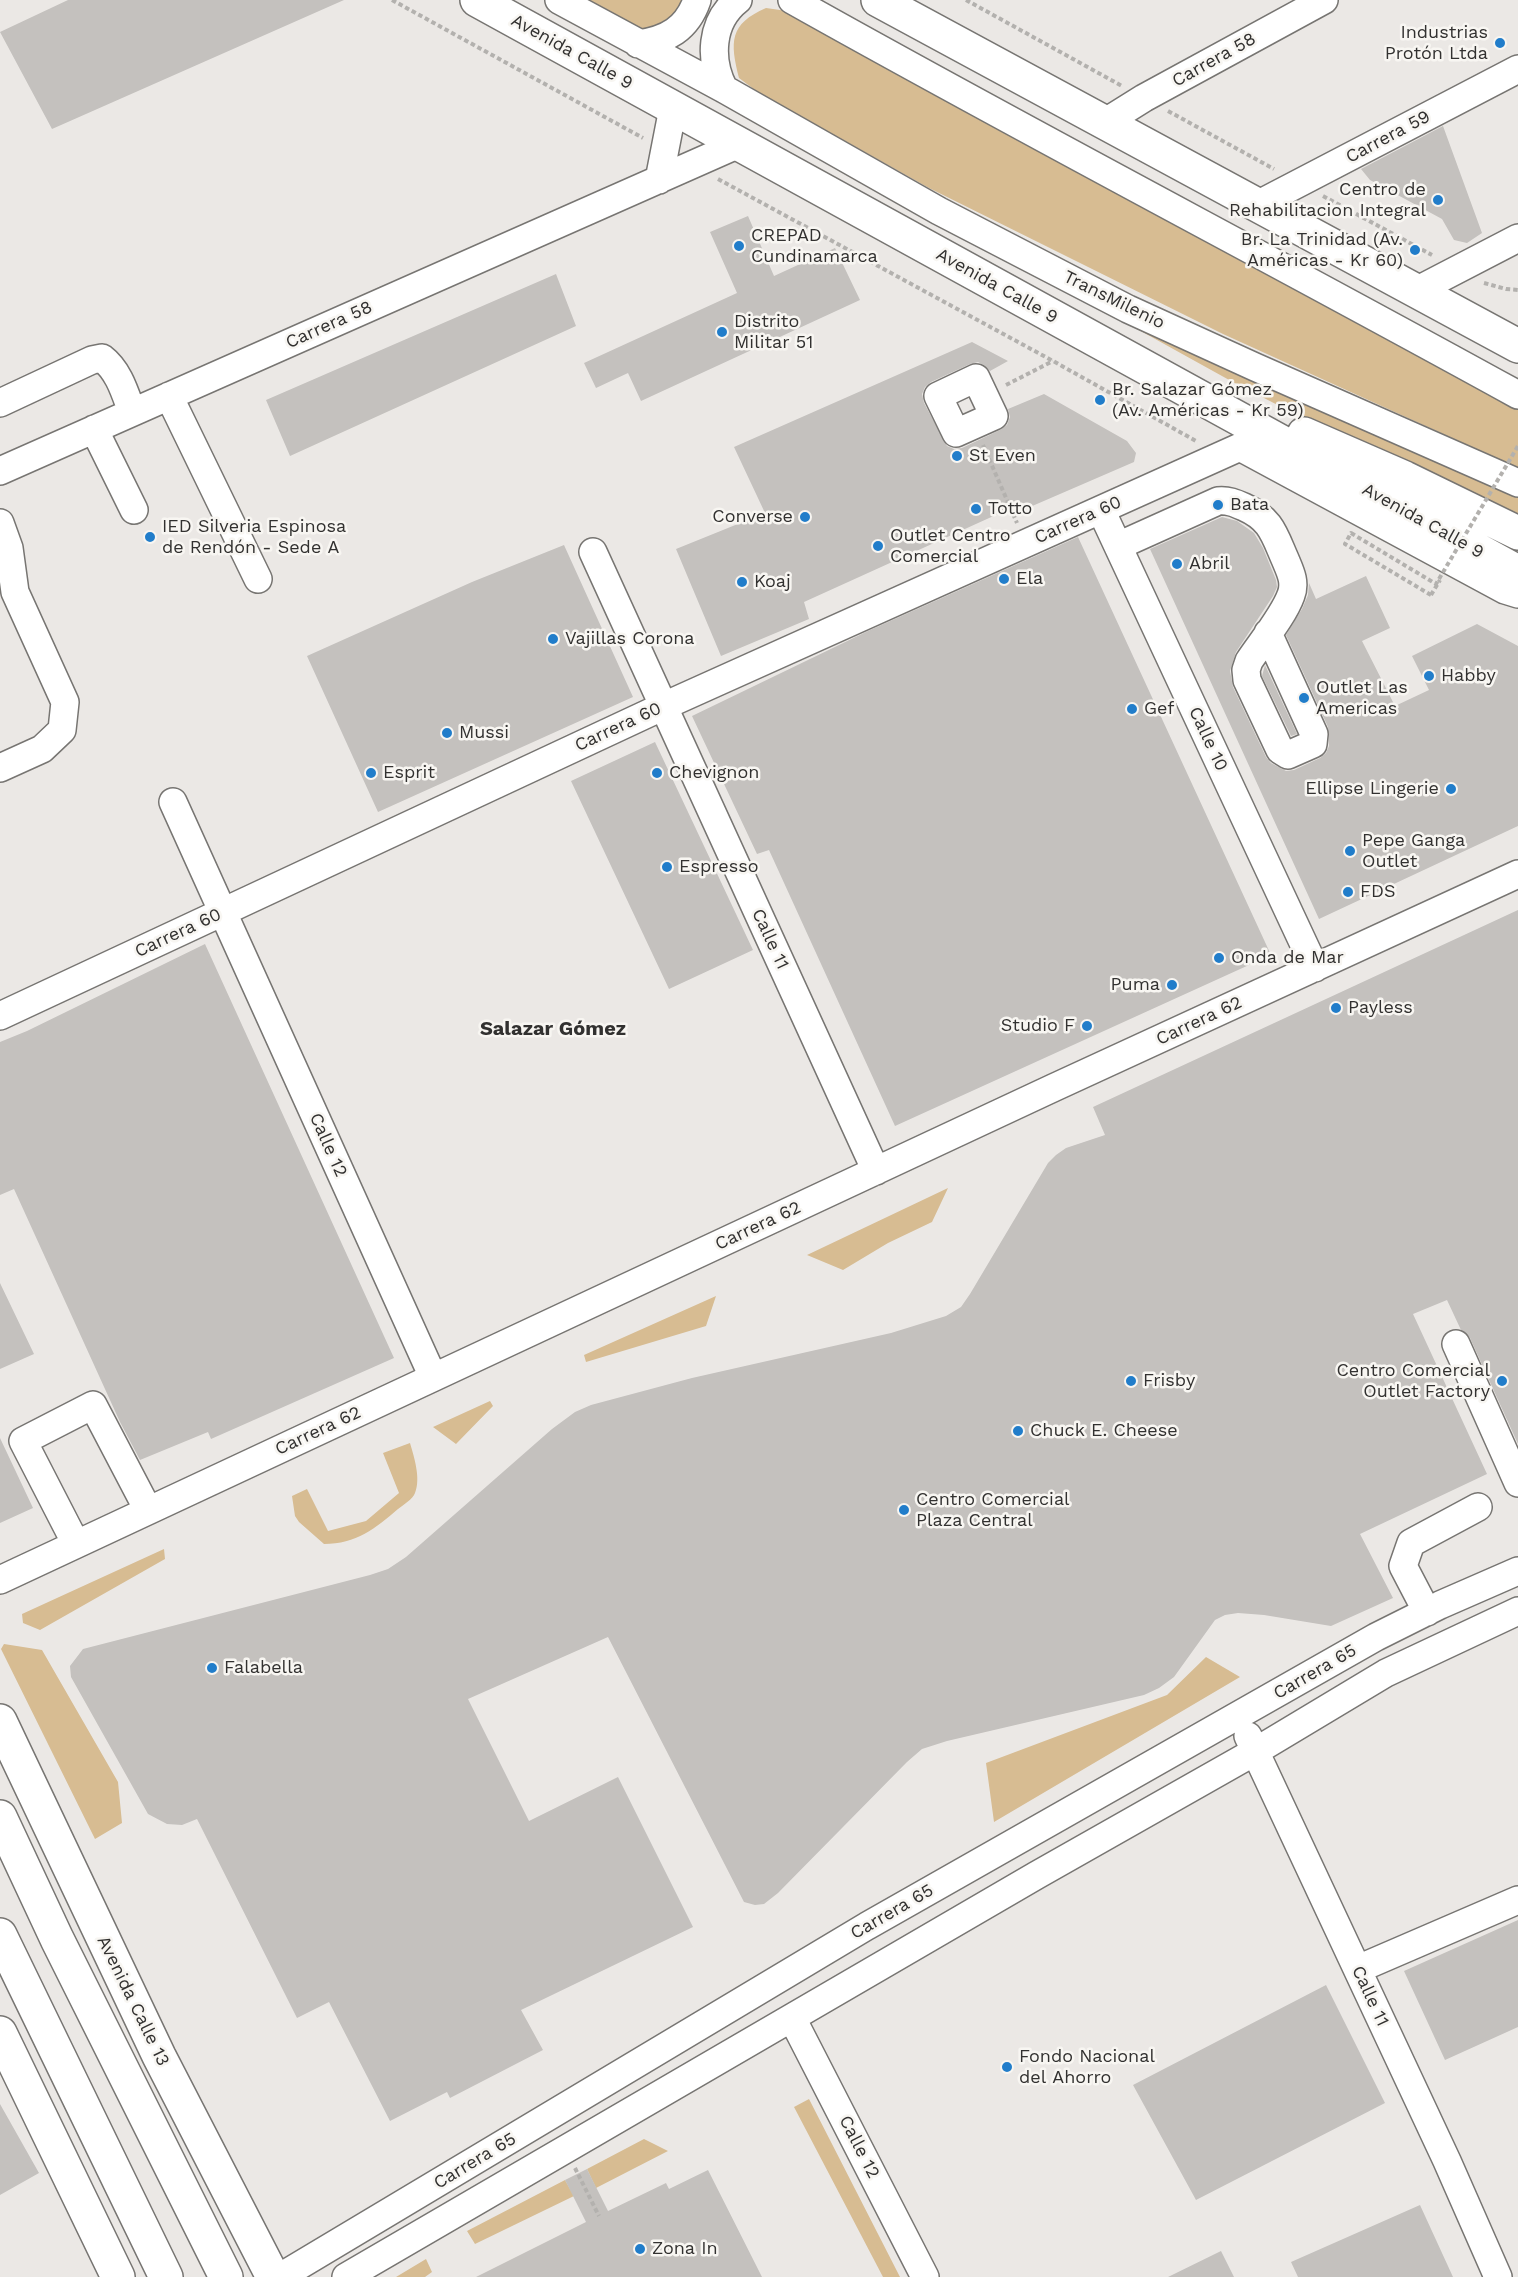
<!DOCTYPE html>
<meta charset="utf-8">
<style>
body{margin:0}
canvas{display:block;background:#ebe8e5}
</style>
<canvas width="1518" height="2277"></canvas>
<script>
const ctx = document.querySelector('canvas').getContext('2d');
ctx.lineJoin = 'round';
function fill(path, color) { ctx.fillStyle = color; ctx.fill(path, 'evenodd'); }
function strokePath(path, color, width, dash) { ctx.strokeStyle = color; ctx.lineWidth = width; ctx.lineCap = dash ? 'butt' : 'round'; ctx.setLineDash(dash || []); ctx.stroke(path); }
function drawText(font, color, halo, rows, align = 'center') {
  ctx.font = font + ' "Work Sans",sans-serif'; ctx.lineWidth = 5; ctx.setLineDash([]); ctx.textBaseline = 'middle'; ctx.strokeStyle = halo; ctx.fillStyle = color; for (const [text, x, y, turn = 0] of rows) {
    ctx.save(); ctx.translate(x, y); ctx.rotate((+turn || 0) * Math.PI / 180); ctx.textAlign = isNaN(turn) ? turn : align; if (halo) ctx.strokeText(text, 0, 0); ctx.fillText(text, 0, 0); ctx.restore();
  }
}
fill(new Path2D(`
 M 581,0 L 683,0 C 675,19 663,26 646,34 Z
 M 766,8 L 787,11 L 927,91 L 1071,166 L 1518,410 L 1518,468 L 1223,334 L 929,188 L 759,93 L 739,78 C 730,42 729,24 766,8 Z
 M 1110,314 L 1518,498 L 1518,518 L 1330,432 L 1231,381 Z
 M 948,1188 L 932,1222 L 888,1243 L 843,1270 L 807,1255 Z
 M 716,1296 L 706,1326 L 586,1362 L 584,1355 Z
 M 490,1401 L 493,1406 L 456,1444 L 433,1427 Z
 M 410,1443 C 414,1457 421,1478 415,1493 C 413,1499 403,1505 398,1509 C 376,1528 356,1544 324,1544 L 299,1522 L 295,1516 L 292,1496 L 307,1489 L 328,1531 L 366,1521 L 399,1493 L 383,1453 Z
 M 164,1549 L 165,1559 L 40,1630 L 23,1623 L 22,1614 Z
 M 4,1644 L 42,1650 L 118,1782 L 122,1823 L 95,1839 L 1,1649 Z
 M 1206,1657 L 1240,1677 L 994,1822 L 986,1763 L 1167,1695 Z
 M 809,2099 L 900,2277 L 883,2277 L 794,2107 Z
 M 644,2139 L 668,2151 L 596,2188 L 587,2169 Z
 M 565,2180 L 574,2196 L 475,2244 L 467,2231 Z
 M 426,2259 L 432,2272 L 425,2277 L 396,2277 Z`), '#d7bc92');
fill(new Path2D(`
 M 68,0 L 344,0 L 52,129 L 0,32 Z
 M 1443,126 L 1482,233 L 1467,243 L 1454,240 L 1442,219 L 1370,180 L 1361,169 Z
 M 748,216 L 774,276 L 835,248 L 860,300 L 641,401 L 628,373 L 596,388 L 584,363 L 737,293 L 710,232 Z
 M 556,274 L 576,326 L 290,456 L 266,400 Z
 M 972,342 L 1008,361 L 990,371 L 984,365 L 978,362 L 970,364 L 931,382 L 925,387 L 922,394 L 924,403 L 947,446 L 954,449 L 962,448 L 1000,430 L 1007,425 L 1010,417 L 1008,409 L 1044,394 L 1127,441 L 1136,453 L 1134,462 L 1023,510 L 1020,504 L 804,602 L 809,619 L 721,656 L 676,549 L 765,513 L 734,447 Z
 M 1222,517 L 1237,521 L 1254,533 L 1263,548 L 1276,580 L 1277,587 L 1273,596 L 1236,652 L 1230,671 L 1233,687 L 1266,757 L 1271,763 L 1286,771 L 1294,770 L 1320,758 L 1326,753 L 1329,746 L 1328,727 L 1286,635 L 1302,609 L 1308,595 L 1309,583 L 1316,599 L 1366,576 L 1390,628 L 1362,641 L 1395,706 L 1429,690 L 1412,656 L 1477,624 L 1518,646 L 1518,826 L 1319,919 L 1150,549 Z
 M 1078,537 L 1271,955 L 895,1126 L 769,850 L 757,854 L 692,716 L 868,631 Z
 M 564,545 L 633,697 L 378,812 L 307,656 L 472,582 Z
 M 1265,665 L 1297,734 L 1291,736 L 1262,676 Z
 M 655,742 L 753,950 L 669,989 L 571,781 Z
 M 1518,910 L 1518,1444 L 1470,1338 L 1461,1330 L 1447,1300 L 1413,1314 L 1487,1474 L 1360,1534 L 1393,1598 L 1331,1626 L 1264,1615 L 1238,1613 L 1225,1615 L 1215,1620 L 1174,1677 L 1159,1688 L 1144,1695 L 947,1741 L 922,1749 L 907,1762 L 778,1893 L 764,1904 L 755,1905 L 744,1902 L 608,1637 L 468,1699 L 529,1821 L 618,1777 L 693,1927 L 521,2010 L 543,2050 L 450,2098 L 447,2092 L 390,2121 L 329,2002 L 297,2018 L 197,1819 L 182,1825 L 167,1824 L 148,1814 L 71,1677 L 70,1666 L 83,1649 L 370,1575 L 388,1569 L 406,1557 L 552,1429 L 575,1412 L 591,1405 L 692,1378 L 891,1333 L 946,1316 L 961,1307 L 970,1294 L 1048,1163 L 1056,1155 L 1066,1148 L 1105,1135 L 1093,1107 Z
 M 205,944 L 394,1358 L 211,1439 L 208,1432 L 140,1460 L 120,1422 L 14,1189 L 0,1195 L 0,1042 L 27,1031 Z
 M 0,1283 L 34,1354 L 0,1369 Z
 M 0,1438 L 33,1508 L 0,1523 Z
 M 1518,1920 L 1518,2027 L 1445,2060 L 1404,1971 Z
 M 1326,1985 L 1385,2103 L 1196,2200 L 1133,2085 Z
 M 0,2104 L 39,2173 L 0,2195 Z
 M 587,2169 L 608,2211 L 666,2183 L 669,2189 L 708,2170 L 762,2277 L 476,2277 L 586,2222 L 565,2180 Z
 M 1420,2205 L 1453,2277 L 1298,2277 L 1291,2262 Z
 M 1221,2251 L 1234,2277 L 1168,2277 Z`), '#c4c1be');
const minor = new Path2D(`
 M 559,0 L 724,89 L 939,211 L 1128,309 L 1255,367 L 1518,483
 M 792,0 C 1032,135 1277,262 1518,395
 M 638,44 C 667,40 687,29 697,0
 M 724,89 C 709,60 710,22 738,0
 M 1104,123 L 1144,98 L 1324,0
 M 659,180 L 673,108
 M 1257,205 L 1518,69
 M 1416,291 L 1518,238
 M 976,378 L 994,416 L 956,433 L 938,396 Z
 M 169,396 L 258,579
 M 0,403 L 92,360 L 102,358 C 119,371 125,393 132,412
 M 94,429 L 134,510
 M 0,471 L 739,144
 M 1101,510 L 1315,968
 M 0,523 L 9,548 L 15,592 L 65,702 L 62,730 L 42,749 L 0,768
 M 1118,546 L 1218,501 C 1228,500 1235,503 1244,507 C 1271,519 1274,534 1285,559 C 1290,571 1296,582 1291,595 C 1284,615 1261,643 1249,661 L 1246,670 L 1247,680 L 1280,750 L 1288,755 L 1313,744 L 1314,734 L 1268,633
 M 593,552 L 876,1171
 M 173,802 L 433,1377
 M 0,1016 L 664,706 L 1240,447 L 1505,590 L 1518,594
 M 1456,1344 L 1518,1483
 M 76,1544 L 23,1441 L 93,1405 L 148,1510
 M 0,1580 L 1053,1088 L 1518,874
 M 1427,1612 L 1403,1566 L 1411,1543 L 1478,1507
 M 1248,1736 L 1447,2161 L 1498,2277
 M 1358,1969 L 1518,1900
 M 792,2018 L 925,2277
 M 280,2277 L 867,1926 L 1376,1637 L 1440,1605 L 1518,1571
 M 346,2277 L 1037,1875 L 1256,1751 L 1386,1673 L 1518,1611`);
const major = new Path2D(`
 M 0,1721 L 159,2056 L 273,2277
 M 0,1817 L 57,1939 L 226,2277
 M 0,1935 L 166,2277
 M 0,2033 L 118,2277`);
const highway = new Path2D(`
 M 477,0 L 1518,572
 M 878,0 L 1518,346
 M 1304,434 L 1405,478 L 1518,533`);
strokePath(minor, '#777572', 30);
strokePath(major, '#777572', 36);
strokePath(highway, '#777572', 36);
strokePath(new Path2D(`
 M 392,0 L 643,138
 M 966,0 L 1122,86
 M 1168,111 L 1274,169
 M 718,179 L 1053,361 L 1196,441
 M 1323,196 L 1432,255
 M 1484,283 L 1506,289 L 1518,290
 M 1006,385 L 1053,361
 M 983,445 L 1017,523
 M 1431,595 L 1440,580
 M 575,2168 L 599,2216`), '#b3b1ae', 4, [4.5, 3]);
strokePath(minor, '#fff', 27);
strokePath(major, '#fff', 33);
strokePath(highway, '#fff', 33);
strokePath(new Path2D(`
 M 1431,595 L 1345,544 L 1351,533 L 1436,584 L 1518,446`), '#b3b1ae', 4, [4.5, 3]);
for (const [x, y, r, color] of [
 [1500,43,6,"#217dca"],
 [1438,200,6,"#217dca"],
 [739,246,6,"#217dca"],
 [1415,250,6,"#217dca"],
 [722,332,6,"#217dca"],
 [1100,400,6,"#217dca"],
 [957,456,6,"#217dca"],
 [1218,505,6,"#217dca"],
 [976,509,6,"#217dca"],
 [805,517,6,"#217dca"],
 [150,537,6,"#217dca"],
 [878,546,6,"#217dca"],
 [1177,564,6,"#217dca"],
 [1004,579,6,"#217dca"],
 [742,582,6,"#217dca"],
 [553,639,6,"#217dca"],
 [1429,676,6,"#217dca"],
 [1304,698,6,"#217dca"],
 [1132,709,6,"#217dca"],
 [447,733,6,"#217dca"],
 [371,773,6,"#217dca"],
 [657,773,6,"#217dca"],
 [1451,789,6,"#217dca"],
 [1350,851,6,"#217dca"],
 [667,867,6,"#217dca"],
 [1348,892,6,"#217dca"],
 [1219,958,6,"#217dca"],
 [1172,985,6,"#217dca"],
 [1336,1008,6,"#217dca"],
 [1087,1026,6,"#217dca"],
 [1131,1381,6,"#217dca"],
 [1502,1381,6,"#217dca"],
 [1018,1431,6,"#217dca"],
 [904,1510,6,"#217dca"],
 [212,1668,6,"#217dca"],
 [1007,2067,6,"#217dca"],
 [640,2249,6,"#217dca"]
]) { const dot = new Path2D(); dot.arc(x, y, r, 0, 2 * Math.PI); ctx.fillStyle = color; ctx.fill(dot); strokePath(dot, '#f8f6f2', 2); }
drawText('18px', '#323130', '#f8f6f2', [
 ["Industrias",1488,33,"right"],
 ["Protón Ltda",1488,54,"right"],
 ["Centro de",1426,190,"right"],
 ["Rehabilitacion Integral",1426,211,"right"],
 ["CREPAD",751,236],
 ["Cundinamarca",751,257],
 ["Br. La Trinidad (Av.",1403,240,"right"],
 ["Américas - Kr 60)",1403,261,"right"],
 ["Distrito",734,322],
 ["Militar 51",734,343],
 ["Br. Salazar Gómez",1112,390],
 ["(Av. Américas - Kr 59)",1112,411],
 ["St Even",969,456],
 ["Bata",1230,505],
 ["Totto",988,509],
 ["Converse",793,517,"right"],
 ["IED Silveria Espinosa",162,527],
 ["de Rendón - Sede A",162,548],
 ["Outlet Centro",890,536],
 ["Comercial",890,557],
 ["Abril",1189,564],
 ["Ela",1016,579],
 ["Koaj",754,582],
 ["Vajillas Corona",565,639],
 ["Habby",1441,676],
 ["Outlet Las",1316,688],
 ["Americas",1316,709],
 ["Gef",1144,709],
 ["Mussi",459,733],
 ["Esprit",383,773],
 ["Chevignon",669,773],
 ["Ellipse Lingerie",1439,789,"right"],
 ["Pepe Ganga",1362,841],
 ["Outlet",1362,862],
 ["Espresso",679,867],
 ["FDS",1360,892],
 ["Onda de Mar",1231,958],
 ["Puma",1160,985,"right"],
 ["Payless",1348,1008],
 ["Studio F",1075,1026,"right"],
 ["Centro Comercial",1490,1371,"right"],
 ["Outlet Factory",1490,1392,"right"],
 ["Frisby",1143,1381],
 ["Chuck E. Cheese",1030,1431],
 ["Centro Comercial",916,1500],
 ["Plaza Central",916,1521],
 ["Falabella",224,1668],
 ["Fondo Nacional",1019,2057],
 ["del Ahorro",1019,2078],
 ["Zona In",652,2249]
], 'left');
drawText('18px', '#323130', '#f8f6f2', [
 ["Avenida Calle 9",572,52,29],
 ["Carrera 58",1214,60,-29],
 ["Carrera 59",1388,137,-28],
 ["Avenida Calle 9",997,286,29],
 ["TransMilenio",1114,300,26],
 ["Carrera 58",329,325,-24],
 ["Carrera 60",1078,520,-24],
 ["Avenida Calle 9",1423,521,29],
 ["Carrera 60",618,727,-25],
 ["Calle 10",1208,739,65],
 ["Carrera 60",178,933,-25],
 ["Calle 11",770,939,65],
 ["Carrera 62",1199,1021,-25],
 ["Calle 12",328,1145,66],
 ["Carrera 62",758,1226,-25],
 ["Carrera 62",318,1431,-25],
 ["Carrera 65",1315,1672,-30],
 ["Carrera 65",892,1912,-30],
 ["Calle 11",1370,1996,65],
 ["Avenida Calle 13",133,2001,64],
 ["Calle 12",859,2147,63],
 ["Carrera 65",475,2161,-31]
]);
drawText('bold 20px', '#323130', '#f8f6f2', [
 ["Salazar Gómez",553,1029]
]);
</script>
